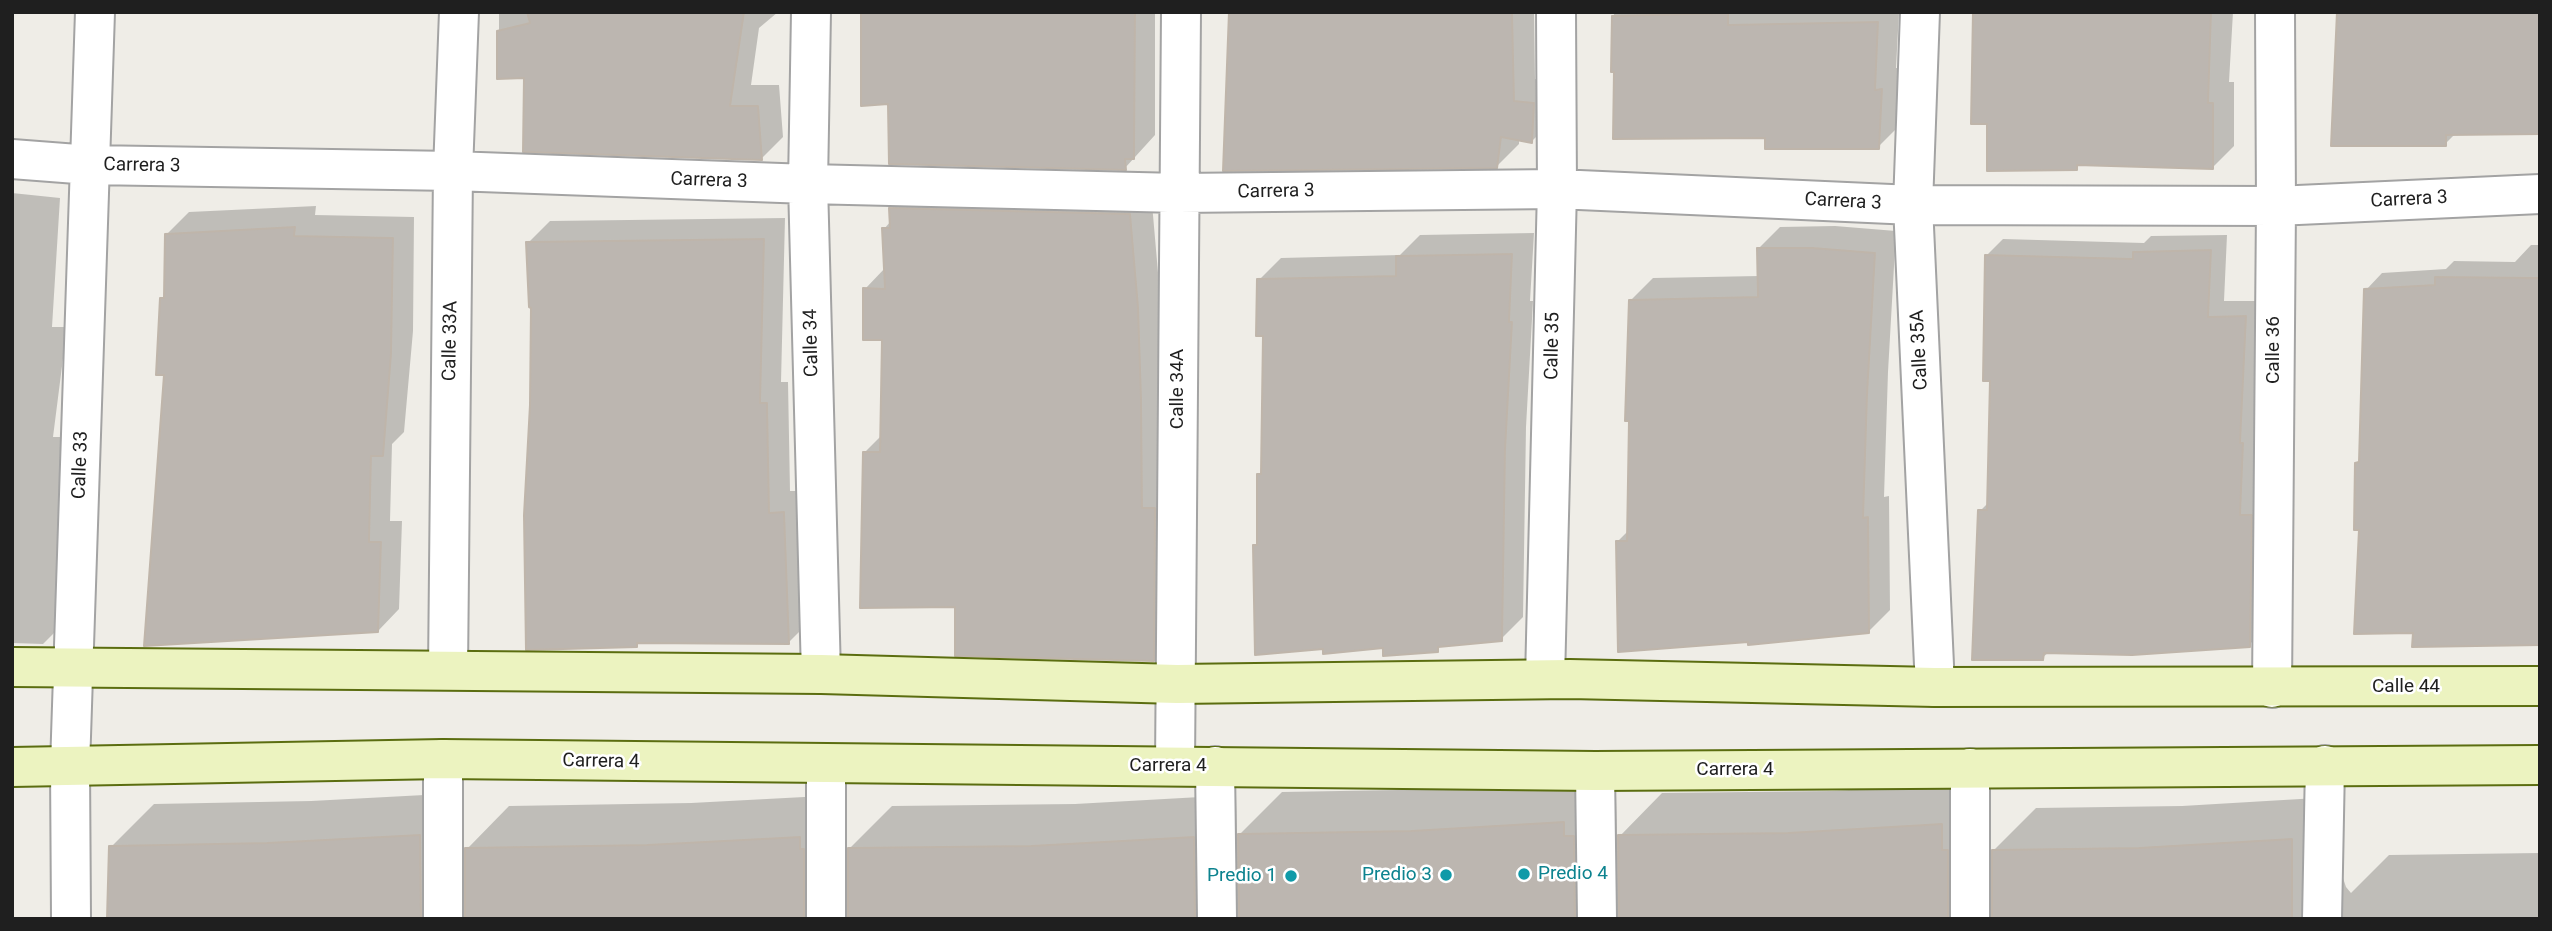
<!DOCTYPE html>
<style>
body{margin:0}
#map{position:relative;width:2552px;height:931px;overflow:hidden;background:#efede7;font-family:Roboto,sans-serif}
canvas{display:block}
.frame{position:absolute;inset:0;border:14px solid #1f1f1f;pointer-events:none}
</style>
<div id="map">
<canvas width="2552" height="931"></canvas>
<div class="frame"></div>
</div>
<script>
const ctx = document.querySelector('canvas').getContext('2d');
ctx.lineJoin = 'round';
function fill(path, color) { ctx.fillStyle = color; ctx.fill(path, 'evenodd'); }
function strokePath(path, color, width, dash) { ctx.strokeStyle = color; ctx.lineWidth = width; ctx.lineCap = dash ? 'butt' : 'round'; ctx.setLineDash(dash || []); ctx.stroke(path); }
function drawText(font, color, halo, rows, align = 'center') {
  ctx.font = font + ' Roboto,sans-serif'; ctx.lineWidth = 5; ctx.setLineDash([]); ctx.textBaseline = 'middle'; ctx.strokeStyle = halo; ctx.fillStyle = color; for (const [text, x, y, turn = 0] of rows) {
    ctx.save(); ctx.translate(x, y); ctx.rotate((+turn || 0) * Math.PI / 180); ctx.textAlign = isNaN(turn) ? turn : align; if (halo) ctx.strokeText(text, 0, 0); ctx.fillText(text, 0, 0); ctx.restore();
  }
}
fill(new Path2D(`
 M 499,12 L 778,12 L 759,28 L 751,85 L 779,85 L 783,137 L 761,159 L 525,76 L 499,78 Z
 M 863,12 L 1155,12 L 1155,135 L 1125,168 L 889,102 Z
 M 1231,12 L 1534,12 L 1535,79 L 1555,81 L 1554,119 L 1532,141 L 1519,139 L 1519,144 L 1497,166 Z
 M 1614,12 L 1899,12 L 1896,68 L 1903,68 L 1900,125 L 1878,147 L 1766,137 L 1612,70 Z
 M 1976,12 L 2233,12 L 2229,82 L 2234,82 L 2234,146 L 2212,168 L 2081,163 L 2076,168 L 1989,122 Z
 M 2338,12 L 2456,133 L 2445,144 Z
 M 913,187 L 1151,192 L 1159,284 L 1175,638 L 1153,660 L 956,605 L 865,452 L 882,435 L 884,338 L 865,289 L 886,267 L 884,229 L 891,221 L 891,209 Z
 M 12,193 L 60,198 L 52,327 L 67,327 L 53,437 L 66,437 L 65,622 L 43,644 L 12,643 Z
 M 316,206 L 315,215 L 414,217 L 413,331 L 404,432 L 392,444 L 390,521 L 402,521 L 399,609 L 378,631 L 166,374 L 162,298 L 166,295 L 167,234 L 189,212 Z
 M 785,218 L 781,382 L 788,382 L 790,491 L 805,491 L 810,621 L 788,643 L 640,642 L 636,646 L 532,405 L 532,306 L 528,243 L 550,221 Z
 M 1835,226 L 1896,231 L 1888,372 L 1884,497 L 1889,496 L 1890,610 L 1868,632 L 1617,542 L 1629,530 L 1631,300 L 1653,278 L 1759,276 L 1758,249 L 1780,227 Z
 M 1534,233 L 1530,301 L 1533,301 L 1526,427 L 1523,617 L 1501,639 L 1442,644 L 1437,650 L 1385,646 L 1324,647 L 1255,545 L 1258,542 L 1259,475 L 1263,471 L 1264,334 L 1259,280 L 1281,258 L 1400,255 L 1420,235 Z
 M 2227,235 L 2224,301 L 2262,301 L 2266,628 L 2249,645 L 2049,652 L 2042,658 L 1980,511 L 1989,502 L 1992,380 L 1986,256 L 2003,239 L 2144,243 L 2151,236 Z
 M 2531,245 L 2540,245 L 2540,643 L 2415,632 L 2361,528 L 2356,463 L 2361,459 L 2366,290 L 2382,273 L 2446,269 L 2454,261 L 2515,262 Z
 M 1606,780 L 1606,794 L 1616,794 L 1617,839 L 1662,793 L 1832,791 L 1984,782 L 1984,808 L 1990,808 L 1990,854 L 2036,808 L 2182,806 L 2334,797 L 2334,855 L 2343,855 L 2342,875 L 2346,887 L 2351,893 L 2389,855 L 2540,853 L 2540,919 L 109,919 L 111,847 L 154,804 L 311,801 L 462,793 L 463,871 L 467,871 L 467,849 L 509,806 L 691,803 L 842,795 L 842,807 L 846,807 L 846,852 L 892,806 L 1075,804 L 1236,795 L 1237,837 L 1282,792 L 1455,789 Z`), '#0003');
const building = new Path2D(`
 M 527,12 L 744,12 L 730,106 L 758,106 L 762,160 L 523,152 L 524,78 L 497,79 L 497,31 L 530,23 Z
 M 861,12 L 1135,12 L 1134,159 L 1125,159 L 1126,170 L 889,164 L 888,104 L 861,106 Z
 M 1229,12 L 1512,12 L 1514,101 L 1534,103 L 1532,143 L 1501,137 L 1497,168 L 1223,171 Z
 M 1973,12 L 2211,12 L 2208,103 L 2213,103 L 2213,169 L 2077,165 L 2077,170 L 1987,171 L 1987,124 L 1971,124 Z
 M 2337,12 L 2540,12 L 2540,134 L 2446,135 L 2446,146 L 2331,146 Z
 M 1728,13 L 1728,25 L 1878,22 L 1875,90 L 1882,89 L 1879,149 L 1765,149 L 1765,138 L 1613,139 L 1614,72 L 1611,72 L 1612,16 Z
 M 889,208 L 1130,214 L 1138,307 L 1141,398 L 1142,508 L 1155,508 L 1154,661 L 955,656 L 955,607 L 860,608 L 863,452 L 880,452 L 882,340 L 863,340 L 863,288 L 885,289 L 882,228 L 890,228 Z
 M 295,227 L 294,236 L 393,238 L 391,354 L 383,456 L 371,456 L 369,542 L 381,542 L 378,632 L 144,646 L 164,375 L 156,375 L 160,298 L 164,298 L 165,234 Z
 M 764,239 L 760,403 L 767,403 L 769,513 L 784,512 L 789,644 L 637,643 L 637,647 L 526,650 L 524,515 L 530,405 L 531,308 L 529,307 L 526,242 Z
 M 1757,248 L 1813,248 L 1875,253 L 1867,395 L 1863,518 L 1868,517 L 1869,633 L 1748,645 L 1748,642 L 1618,652 L 1616,541 L 1627,541 L 1629,421 L 1625,421 L 1629,300 L 1758,297 Z
 M 2211,250 L 2208,317 L 2246,316 L 2240,443 L 2243,443 L 2240,515 L 2252,515 L 2250,647 L 2132,655 L 2044,653 L 2043,660 L 1972,660 L 1978,510 L 1987,510 L 1990,381 L 1983,381 L 1985,255 L 2133,259 L 2133,252 Z
 M 1512,254 L 1509,322 L 1512,322 L 1505,450 L 1502,641 L 1438,647 L 1438,652 L 1383,656 L 1383,648 L 1323,654 L 1323,649 L 1255,655 L 1253,545 L 1257,545 L 1257,474 L 1261,474 L 1263,336 L 1256,336 L 1257,279 L 1396,276 L 1396,256 Z
 M 2435,277 L 2540,278 L 2540,645 L 2412,647 L 2413,633 L 2354,634 L 2359,530 L 2354,530 L 2355,463 L 2359,462 L 2364,289 L 2435,285 Z
 M 1564,822 L 1564,836 L 1574,836 L 1575,919 L 1239,919 L 1238,834 L 1411,831 Z
 M 1942,824 L 1942,850 L 1948,850 L 1948,919 L 1619,919 L 1618,835 L 1788,833 Z
 M 420,835 L 421,919 L 107,919 L 109,846 L 267,843 Z
 M 800,837 L 800,849 L 804,849 L 804,919 L 465,919 L 465,848 L 647,845 Z
 M 1194,837 L 1195,919 L 848,919 L 848,848 L 1031,846 Z
 M 2292,839 L 2292,919 L 1992,919 L 1992,850 L 2139,848 Z`);
fill(building, '#bcb6b0');
strokePath(building, '#bfb5aa', 2);
const minor = new Path2D(`
 M 811,12 L 808,184 L 821,674
 M 1920,12 L 1913,205 L 1935,687
 M 12,159 L 90,165 L 453,171 L 808,184 L 1179,193 L 1557,189 L 1913,205 L 2276,206 L 2540,194
 M 448,670 L 453,171 L 459,12
 M 1545,679 L 1557,189 L 1556,12
 M 2272,688 L 2276,206 L 2275,12
 M 443,759 L 443,919
 M 1175,766 L 1181,12
 M 1215,766 L 1217,919
 M 1595,771 L 1597,919
 M 71,919 L 70,766 L 95,12
 M 826,919 L 826,765
 M 1970,919 L 1970,768
 M 2322,919 L 2325,765`);
const secondary = new Path2D(`
 M 12,667 L 821,674 L 1177,684 L 1570,679 L 1935,687 L 2540,686
 M 12,767 L 443,759 L 1595,771 L 2540,765`);
strokePath(minor, '#a3a3a3', 42);
strokePath(secondary, '#5b6d10', 42);
strokePath(minor, '#fff', 38);
strokePath(secondary, '#ecf3c0', 38);
for (const [x, y, r, color] of [
 [1524,874,7,"#0f9aa8"],
 [1446,875,7,"#0f9aa8"],
 [1291,876,7,"#0f9aa8"]
]) { const dot = new Path2D(); dot.arc(x, y, r, 0, 2 * Math.PI); ctx.fillStyle = color; ctx.fill(dot); strokePath(dot, '#fff', 2.5); }
drawText('19px', '#1f1f1f', '#fff', [
 ["Carrera 3",142,166,1],
 ["Carrera 3",709,181,2],
 ["Carrera 3",1276,192,-1],
 ["Carrera 3",2409,200,-3],
 ["Carrera 3",1843,202,3],
 ["Calle 33A",451,341,-89],
 ["Calle 34",812,343,-91],
 ["Calle 35",1553,346,-89],
 ["Calle 35A",1920,350,-93],
 ["Calle 36",2274,350,-90],
 ["Calle 34A",1178,389,-90],
 ["Calle 33",81,465,-88],
 ["Calle 44",2406,687],
 ["Carrera 4",601,762,1],
 ["Carrera 4",1168,766],
 ["Carrera 4",1735,770]
]);
drawText('19px', '#0d838f', '#fff', [
 ["Predio 4",1538,874,"left"],
 ["Predio 3",1432,875],
 ["Predio 1",1277,876]
], 'right');
</script>
